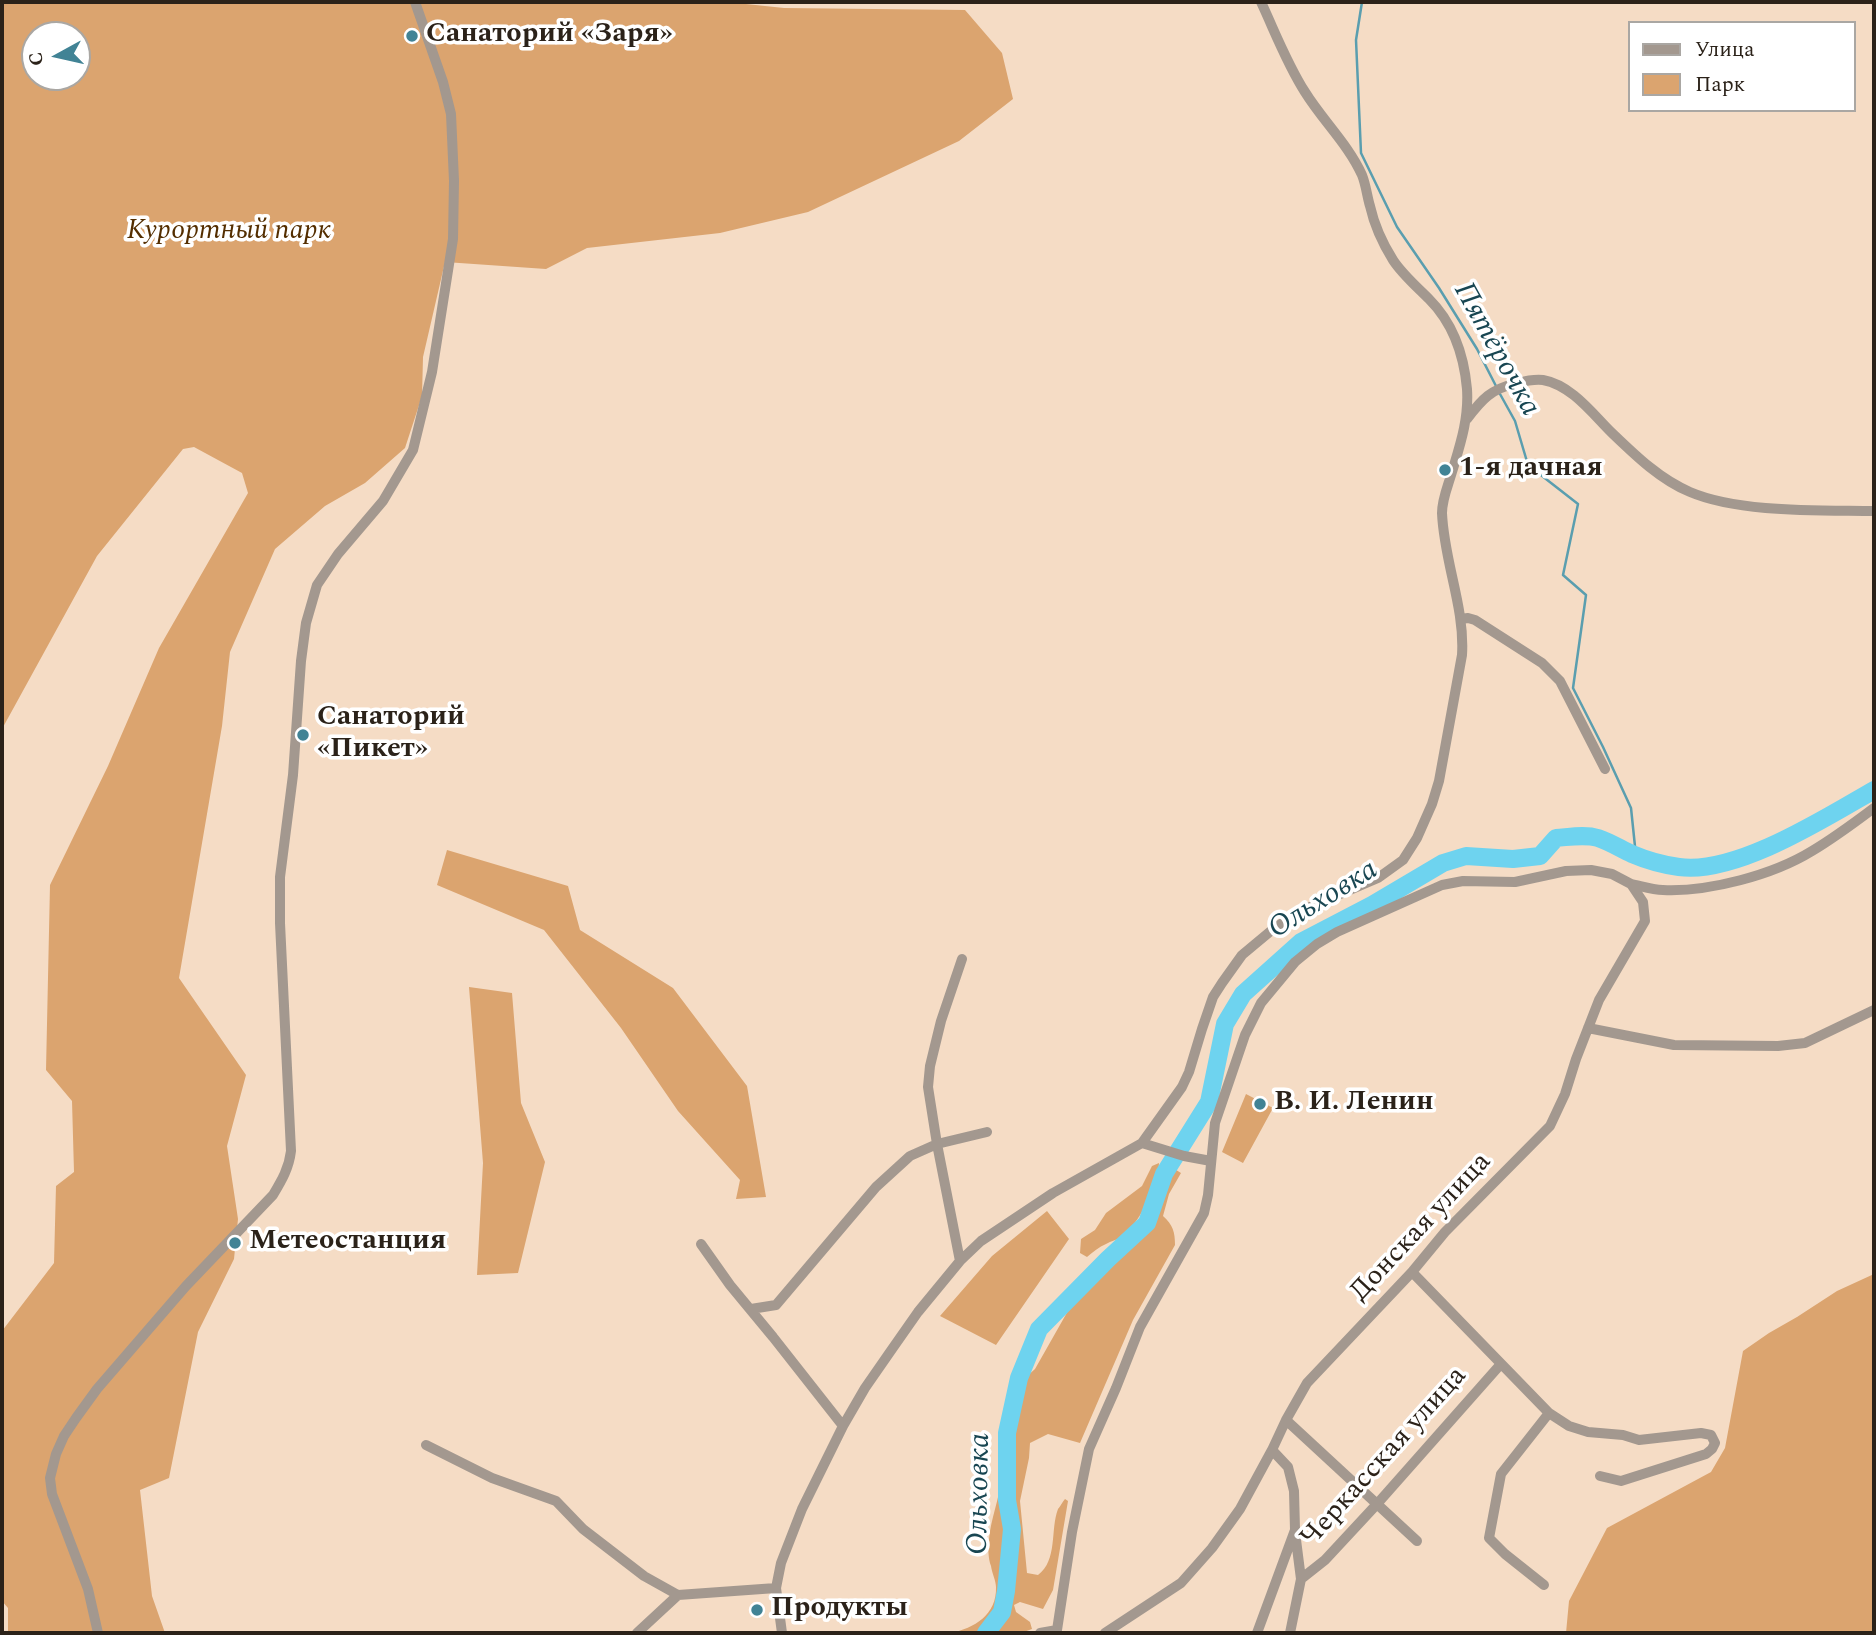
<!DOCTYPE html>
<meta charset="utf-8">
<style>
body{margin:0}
#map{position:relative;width:1876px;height:1635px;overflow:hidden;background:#f5dcc5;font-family:Spectral,serif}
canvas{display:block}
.frame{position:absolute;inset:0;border:4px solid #2b2219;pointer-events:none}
.legend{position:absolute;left:1628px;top:21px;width:228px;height:91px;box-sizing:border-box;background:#fff;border:2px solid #aaa7a3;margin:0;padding:9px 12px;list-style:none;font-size:21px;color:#2b2219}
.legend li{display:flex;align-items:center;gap:14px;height:35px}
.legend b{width:35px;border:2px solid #aaa7a3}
.north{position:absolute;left:21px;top:21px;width:70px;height:70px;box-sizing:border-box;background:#fff;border:2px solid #aaa7a3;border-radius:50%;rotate:262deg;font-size:19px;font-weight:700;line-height:28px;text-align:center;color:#2b2219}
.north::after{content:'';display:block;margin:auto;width:24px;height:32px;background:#418395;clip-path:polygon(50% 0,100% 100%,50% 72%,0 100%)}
</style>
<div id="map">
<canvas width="1876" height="1635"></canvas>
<div class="frame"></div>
<ul class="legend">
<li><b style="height:9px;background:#a3988f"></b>Улица</li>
<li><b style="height:19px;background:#dba46f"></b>Парк</li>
</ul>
<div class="north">С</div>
</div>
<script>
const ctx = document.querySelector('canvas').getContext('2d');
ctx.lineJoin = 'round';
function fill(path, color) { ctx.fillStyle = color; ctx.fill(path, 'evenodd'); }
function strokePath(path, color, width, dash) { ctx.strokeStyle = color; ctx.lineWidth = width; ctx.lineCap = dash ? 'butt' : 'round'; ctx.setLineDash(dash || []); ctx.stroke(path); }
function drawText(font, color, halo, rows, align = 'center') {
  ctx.font = font + ' Spectral,serif'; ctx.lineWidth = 7; ctx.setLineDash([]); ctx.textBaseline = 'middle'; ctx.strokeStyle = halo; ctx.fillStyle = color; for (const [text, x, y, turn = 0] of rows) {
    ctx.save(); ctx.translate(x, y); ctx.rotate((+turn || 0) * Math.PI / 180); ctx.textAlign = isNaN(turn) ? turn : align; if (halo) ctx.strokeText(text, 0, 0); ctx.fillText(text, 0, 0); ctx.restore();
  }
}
fill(new Path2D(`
 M 2,2 L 727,2 L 784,8 L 965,10 L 1002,53 L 1013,99 L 959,141 L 808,212 L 720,233 L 587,248 L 546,269 L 445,262 L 423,357 L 422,396 L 405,448 L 365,483 L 325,506 L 275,549 L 230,652 L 222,726 L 179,978 L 246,1075 L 227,1146 L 238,1219 L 234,1259 L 198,1332 L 169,1478 L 140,1490 L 152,1596 L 165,1633 L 8,1633 L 8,1608 L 2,1601 L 2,1331 L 54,1263 L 56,1186 L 74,1172 L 72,1101 L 46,1070 L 50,885 L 108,766 L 159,648 L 248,493 L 242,473 L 194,447 L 183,449 L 97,556 L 2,729 ZM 35,35 L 77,35 L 77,77 L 35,77 Z
 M 447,850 L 568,886 L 580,930 L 673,988 L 747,1086 L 766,1197 L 736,1199 L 740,1180 L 678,1111 L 621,1028 L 544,930 L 437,885 Z
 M 469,987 L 512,993 L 521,1103 L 545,1162 L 518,1273 L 477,1275 L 483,1163 Z
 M 1246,1094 L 1273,1108 L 1243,1163 L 1222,1152 Z
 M 1159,1163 C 1159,1184 1139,1225 1121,1237 C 1117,1240 1111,1241 1106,1244 C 1099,1247 1093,1252 1087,1257 L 1080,1253 L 1081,1239 L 1095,1230 L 1106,1213 L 1142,1186 L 1152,1166 Z
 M 1173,1168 L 1181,1173 L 1169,1194 L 1163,1216 C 1173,1225 1175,1232 1175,1245 L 1133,1320 L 1080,1443 L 1048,1434 L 1030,1443 L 1029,1458 L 1020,1501 L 1027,1573 L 1038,1575 C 1058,1560 1050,1530 1058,1509 C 1059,1508 1064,1500 1065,1499 L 1068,1501 L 1053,1590 L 1043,1609 L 1020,1602 L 1014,1605 L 1016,1612 L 1030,1622 L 1032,1629 L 1021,1633 L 951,1633 C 974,1628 997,1615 996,1587 C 996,1581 992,1573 991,1566 C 988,1558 988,1548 989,1539 C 991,1518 999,1500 1001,1480 L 1011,1469 L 1012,1432 L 1025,1378 L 1035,1369 L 1073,1302 L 1103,1276 L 1117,1259 L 1148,1231 Z
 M 1047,1211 L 1069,1239 L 996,1345 L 940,1316 L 992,1256 Z
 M 1874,1274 L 1874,1633 L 1566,1633 L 1569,1601 L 1607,1528 L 1711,1472 L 1725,1448 L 1743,1351 L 1769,1333 L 1797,1317 L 1837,1291 Z`), '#dba46f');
strokePath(new Path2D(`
 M 1362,2 L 1356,40 L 1361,153 L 1397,227 L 1439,288 L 1477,349 L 1497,388
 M 1500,394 L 1515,421 L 1528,465 L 1578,504 L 1563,575 L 1586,595 L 1573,688 L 1603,747 L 1631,808 L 1636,856`), '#5a9eaf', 2.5);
strokePath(new Path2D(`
 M 986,1633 L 1002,1612 L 1006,1591 L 1012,1529 L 1007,1500 L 1007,1433 L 1019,1378 L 1039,1329 L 1108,1259 L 1147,1223 L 1164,1174 L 1209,1102 L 1225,1024 L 1243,994 L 1301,942 L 1372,905 L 1443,863 L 1466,856 L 1513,859 L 1540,856 L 1556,838 C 1570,837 1585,834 1598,838 C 1610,842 1621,849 1632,854 C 1646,860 1664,865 1679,867 C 1736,875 1825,818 1874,790`), '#6ed3ef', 18);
strokePath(new Path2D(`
 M 1467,419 C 1482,399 1491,389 1517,383 C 1525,381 1535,379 1543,380 C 1571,385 1592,413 1610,431 C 1634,454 1659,479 1690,492 C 1739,513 1820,510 1874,511
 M 1461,619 L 1468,618 L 1475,620 L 1542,663 L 1560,681 L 1605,769
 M 1631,884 C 1641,886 1652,890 1663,890 C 1709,892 1773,875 1812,851 C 1834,838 1854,823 1874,808
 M 1588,1028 L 1674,1045 L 1778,1046 L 1805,1043 L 1874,1010
 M 1142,1143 L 1184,1156 L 1211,1161
 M 701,1244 L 730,1285 L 773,1337 L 843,1426
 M 960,1261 L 937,1144 L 928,1087 L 930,1066 L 941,1021 L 962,959
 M 1412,1272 L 1549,1413 L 1569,1426 L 1588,1432 L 1623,1435 L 1639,1440 L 1701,1433 L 1711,1435 L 1715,1443 L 1712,1449 L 1706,1454 L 1621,1481 L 1600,1476
 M 751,1309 L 776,1305 L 876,1187 L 910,1156 L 937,1144 L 987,1132
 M 1286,1420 L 1417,1541
 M 426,1445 L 492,1478 L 556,1501 L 583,1529 L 644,1576 L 678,1595
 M 1301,1579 L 1325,1560 L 1377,1504 L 1500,1365
 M 1544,1585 L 1505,1554 L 1489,1538 L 1501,1474 L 1549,1413
 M 1057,1630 L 1072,1532 L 1089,1449 L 1116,1388 L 1140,1327 L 1204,1213 L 1208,1195 L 1215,1123 L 1245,1035 L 1261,1003 L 1295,962 L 1317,944 L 1337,932 L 1442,885 L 1463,881 L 1515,882 L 1566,871 L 1591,870 L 1612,874 L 1631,884 L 1643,902 L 1645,921 L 1599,1000 L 1576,1059 L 1565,1094 L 1550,1126 L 1445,1232 L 1412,1272 L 1307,1383 L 1286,1420 L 1272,1450 L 1288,1467 L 1294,1491 L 1295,1530 L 1257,1633
 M 98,1633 L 88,1589 L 52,1494 L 50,1478 L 56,1454 L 64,1436 L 76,1418 L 97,1389 L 186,1286 L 273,1195 C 282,1180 289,1168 291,1151 L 280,923 L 280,877 L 293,775 L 301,661 L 306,623 L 317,585 L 338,554 L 383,501 L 413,450 L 432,372 L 453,239 L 454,181 L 451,114 L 443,82 L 415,2
 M 637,1633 L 678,1595 L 776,1588
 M 782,1633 L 776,1588 L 781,1563 L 802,1509 L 843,1426 L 865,1388 L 890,1352 L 918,1312 L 960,1261 L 981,1241 L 1053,1193 L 1142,1143 L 1182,1087 L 1189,1072 L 1202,1029 L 1213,997 L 1222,983 L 1242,955 L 1272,930 L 1290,918 L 1310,907 L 1378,878 L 1403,860 L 1417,838 L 1432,804 L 1439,781 L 1462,655 C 1465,607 1444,562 1442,513 C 1442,499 1448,486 1452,472 C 1460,445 1469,419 1467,389 C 1464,355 1453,323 1429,299 C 1416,286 1402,274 1393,260 C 1383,244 1374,224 1370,206 C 1367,196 1366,185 1362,175 C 1348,144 1323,121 1305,92 C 1287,64 1275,32 1261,2
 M 1040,1633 L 1057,1630
 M 1105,1633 L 1181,1583 L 1212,1548 L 1240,1509 L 1272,1450
 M 1290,1633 L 1301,1579 L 1295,1532`), '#a3988f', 10);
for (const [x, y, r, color] of [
 [412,36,7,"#418395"],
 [1445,470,7,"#418395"],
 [303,735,7,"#418395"],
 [1260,1104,7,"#418395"],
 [235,1243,7,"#418395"],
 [757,1610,7,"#418395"]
]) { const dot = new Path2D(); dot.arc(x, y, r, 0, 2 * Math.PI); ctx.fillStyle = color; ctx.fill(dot); strokePath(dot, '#fff', 2.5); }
drawText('bold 28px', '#2b2219', '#fff', [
 ["Санаторий «Заря»",426,36],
 ["1-я дачная",1459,470],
 ["Санаторий",317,719],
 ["«Пикет»",317,751],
 ["В. И. Ленин",1274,1104],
 ["Метеостанция",249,1243],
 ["Продукты",771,1610]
], 'left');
drawText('italic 28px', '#542e00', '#fff', [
 ["Курортный парк",229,233]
]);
drawText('28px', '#2b2219', '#fff', [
 ["Донская улица",1422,1228,-47],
 ["Черкасская улица",1385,1458,-48]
]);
drawText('italic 30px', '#184652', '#fff', [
 ["Пятёрочка",1495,350,61],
 ["Ольховка",1324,901,-32],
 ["Ольховка",981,1494,-89]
]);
</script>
